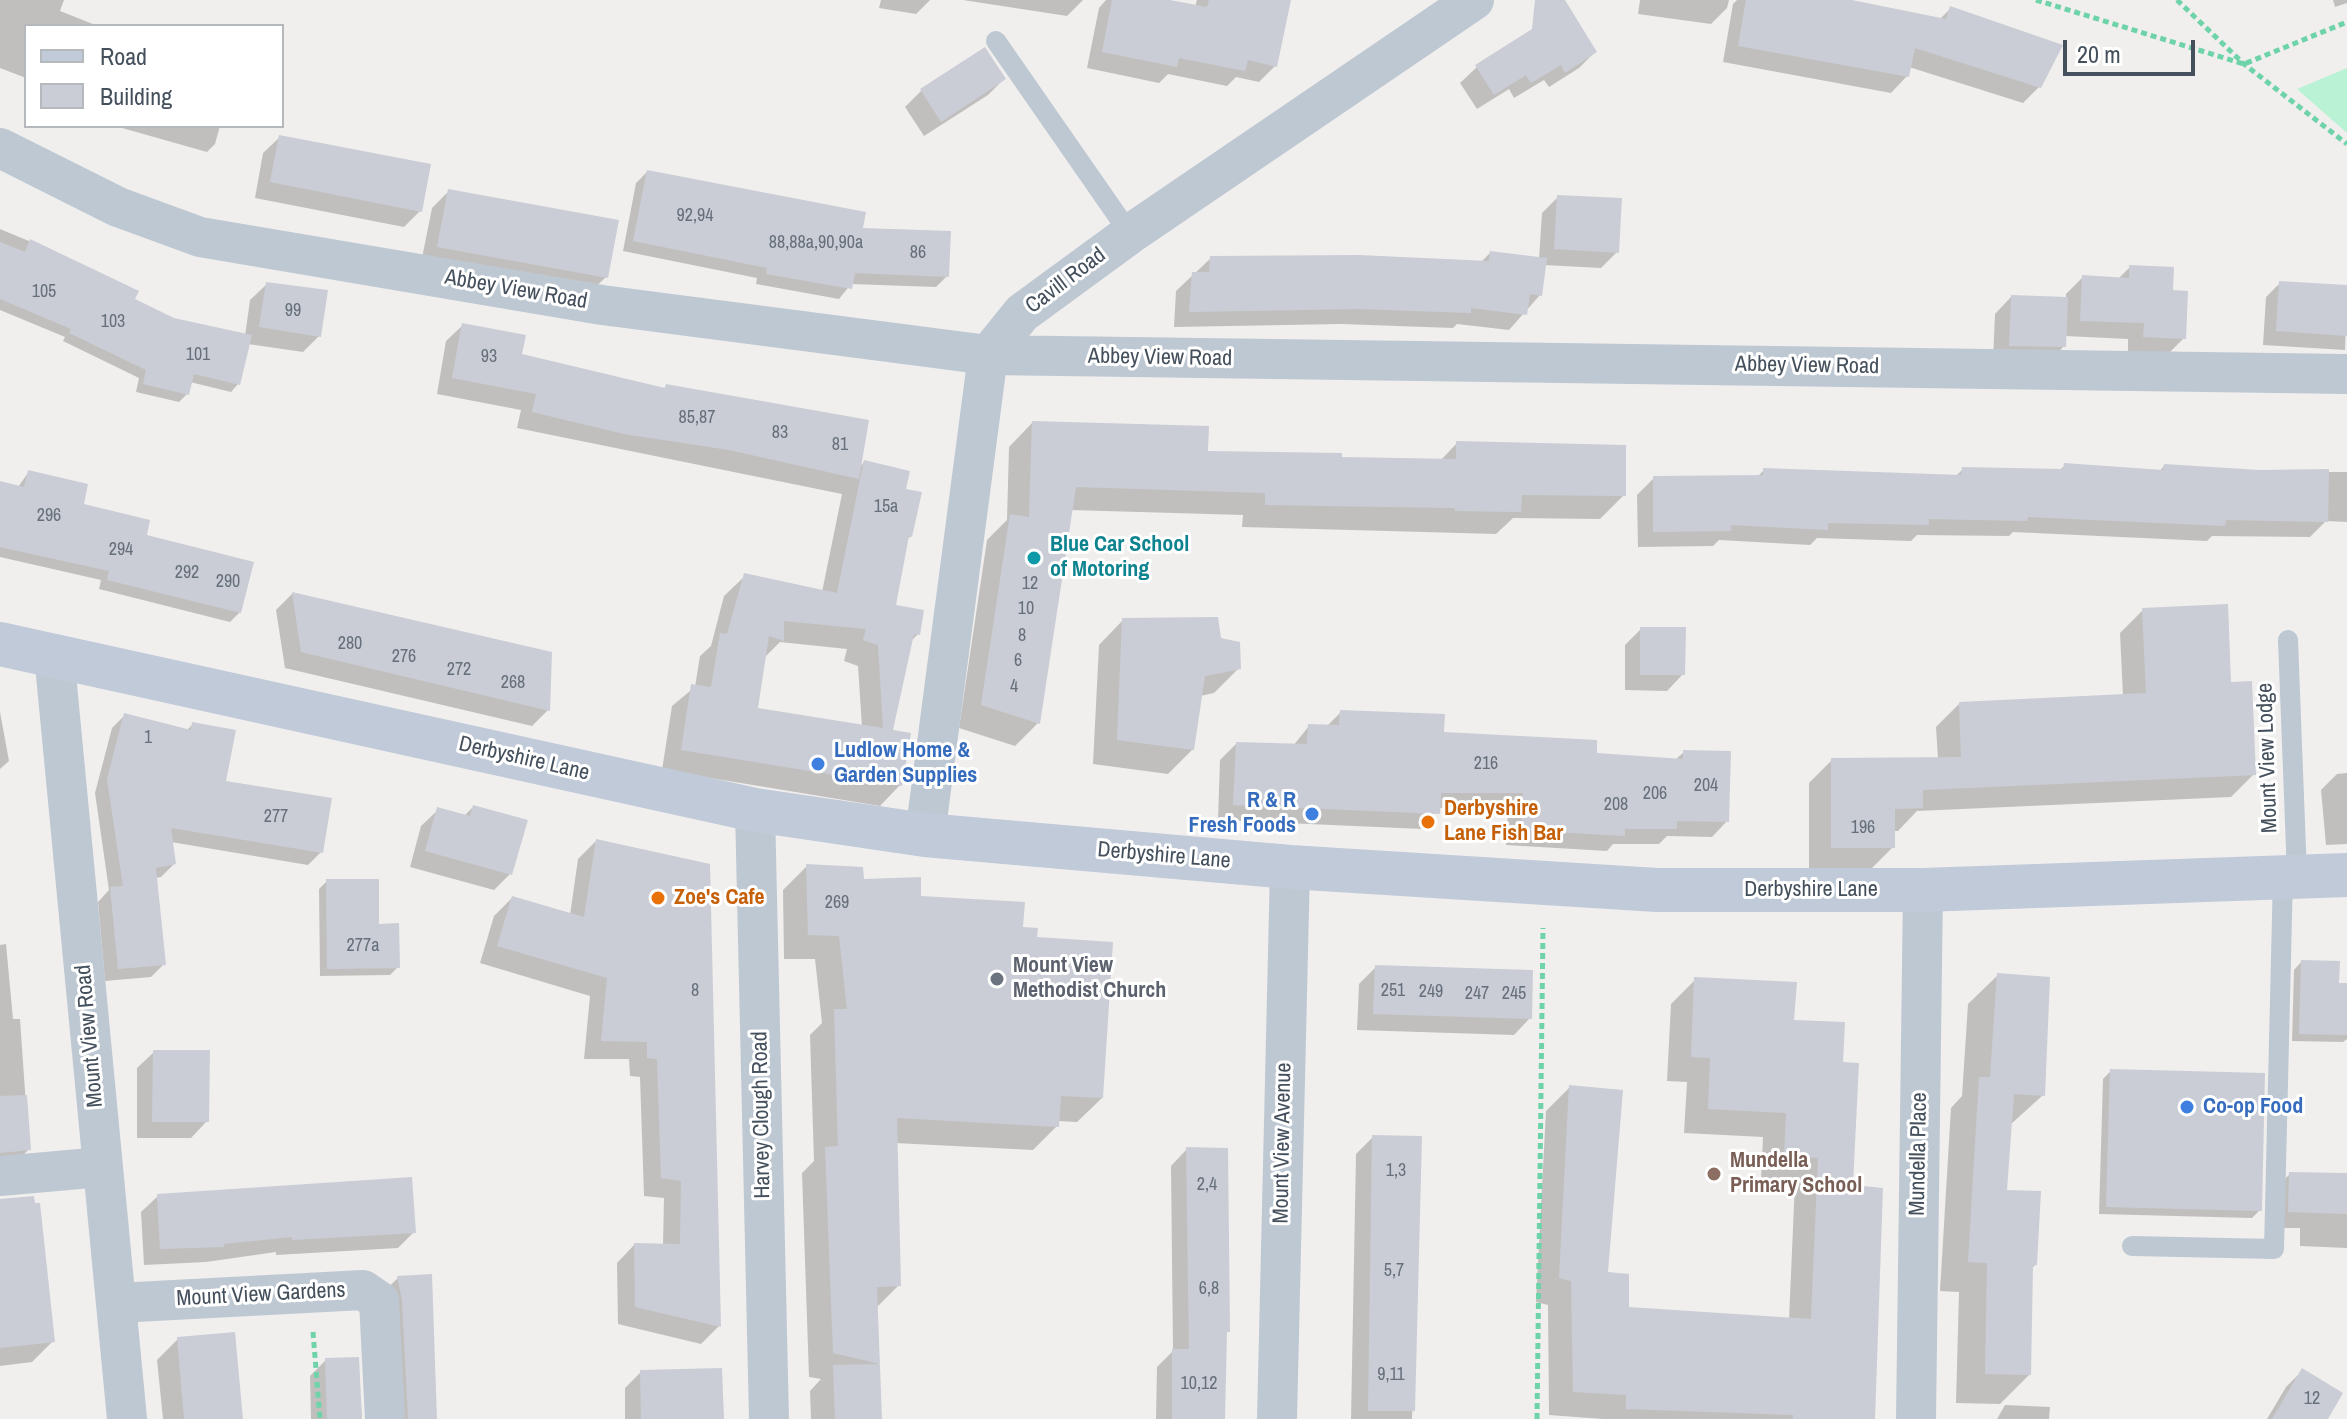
<!DOCTYPE html>
<style>
body{margin:0}
#map{position:relative;width:2347px;height:1419px;overflow:hidden;background:#f1efee;font-family:"Archivo Narrow",sans-serif}
canvas{display:block}
.legend{position:absolute;left:24px;top:24px;width:260px;height:104px;box-sizing:border-box;background:#fff;border:2px solid #b5b9be;margin:0;padding:10px 14px;list-style:none;font-size:24px;color:#45505d}
.legend li{display:flex;align-items:center;gap:16px;height:40px}
.legend b{width:40px;border:2px solid #b5b9be}
.scale{position:absolute;left:2063px;top:40px;width:132px;height:36px;box-sizing:border-box;border:4px solid #45505d;border-top:0;padding-left:10px;font-size:24px;line-height:28px;white-space:nowrap;color:#45505d;-webkit-text-stroke:6px #fff;paint-order:stroke}
</style>
<div id="map">
<canvas width="2347" height="1419"></canvas>
<ul class="legend">
<li><b style="height:10px;background:#c0cad9"></b>Road</li>
<li><b style="height:22px;background:#cacdd5"></b>Building</li>
</ul>
<div class="scale">20 m</div>
</div>
<script>
const ctx = document.querySelector('canvas').getContext('2d');
ctx.lineJoin = 'round';
function fill(path, color) { ctx.fillStyle = color; ctx.fill(path, 'evenodd'); }
function strokePath(path, color, width, dash) { ctx.strokeStyle = color; ctx.lineWidth = width; ctx.lineCap = dash ? 'butt' : 'round'; ctx.setLineDash(dash || []); ctx.stroke(path); }
function drawText(font, color, halo, rows, align = 'center') {
  ctx.font = font + ' "Archivo Narrow",sans-serif'; ctx.lineWidth = 6; ctx.setLineDash([]); ctx.textBaseline = 'middle'; ctx.strokeStyle = halo; ctx.fillStyle = color; for (const [text, x, y, turn = 0] of rows) {
    ctx.save(); ctx.translate(x, y); ctx.rotate((+turn || 0) * Math.PI / 180); ctx.textAlign = isNaN(turn) ? turn : align; if (halo) ctx.strokeText(text, 0, 0); ctx.fillText(text, 0, 0); ctx.restore();
  }
}
fill(new Path2D(`
 M 2347,68 L 2347,133 L 2297,89 Z`), '#b9f2d4');
fill(new Path2D(`
 M 0,0 L 64,0 L 60,11 L 98,26 L 26,26 L 26,78 L 0,68 Z
 M 881,0 L 930,0 L 916,14 L 879,8 Z
 M 963,0 L 1083,0 L 1067,16 Z
 M 1106,0 L 1159,0 L 1195,7 L 1197,0 L 1289,0 L 1275,66 L 1259,82 L 1236,77 L 1227,86 L 1168,74 L 1159,83 L 1087,68 L 1099,8 Z
 M 1640,0 L 1729,0 L 1727,8 L 1711,24 L 1638,14 Z
 M 1737,0 L 1842,0 L 1939,20 L 1951,8 L 2039,87 L 2023,103 L 1909,67 L 1907,76 L 1891,93 L 1723,62 L 1733,4 Z
 M 2333,0 L 2347,0 L 2347,3 L 2335,7 Z
 M 1595,52 L 1579,68 L 1549,87 L 1544,80 L 1514,98 L 1509,89 L 1477,109 L 1460,83 L 1477,67 Z
 M 1004,79 L 988,95 L 924,136 L 905,107 L 921,91 Z
 M 115,126 L 220,126 L 215,144 L 207,152 Z
 M 280,137 L 420,211 L 404,227 L 255,198 L 263,153 Z
 M 647,172 L 861,230 L 947,276 L 936,287 L 851,284 L 839,299 L 756,284 L 757,278 L 623,251 L 636,183 Z
 M 449,191 L 606,277 L 589,293 L 421,263 L 432,208 Z
 M 1558,197 L 1617,252 L 1601,268 L 1544,265 L 1540,295 L 1509,330 L 1457,324 L 1453,328 L 1341,324 L 1174,327 L 1176,291 L 1211,258 L 1481,262 L 1490,253 L 1539,259 L 1542,213 Z
 M 0,229 L 48,249 L 132,300 L 173,319 L 245,336 L 250,300 L 267,284 L 319,336 L 303,352 L 248,344 L 238,384 L 231,392 L 190,382 L 187,394 L 179,402 L 136,392 L 139,378 L 63,341 L 65,337 L 0,310 Z
 M 2130,267 L 2184,338 L 2167,355 L 2128,353 L 2128,339 L 2065,336 L 2064,346 L 2048,363 L 1993,361 L 1995,314 L 2011,297 L 2066,299 L 2066,294 L 2083,277 L 2118,279 Z
 M 2280,283 L 2347,287 L 2345,350 L 2263,345 L 2266,297 Z
 M 463,325 L 520,356 L 663,390 L 666,386 L 859,468 L 864,462 L 903,490 L 911,536 L 906,540 L 894,606 L 918,634 L 911,641 L 891,732 L 900,785 L 880,806 L 662,770 L 672,706 L 695,687 L 700,656 L 711,646 L 724,596 L 745,576 L 822,592 L 842,494 L 517,428 L 521,410 L 437,394 L 446,341 ZM 780,642 L 847,649 L 844,661 L 858,666 L 862,727 L 755,709 L 764,658 Z
 M 1032,423 L 1206,453 L 1340,459 L 1440,461 L 1457,443 L 1624,495 L 1600,519 L 1513,518 L 1496,534 L 1242,527 L 1243,515 L 1070,510 L 1038,723 L 1015,746 L 959,728 L 987,540 L 1007,520 L 1009,447 Z
 M 2065,465 L 2159,472 L 2164,466 L 2259,472 L 2347,472 L 2347,522 L 2326,521 L 2310,537 L 2212,536 L 2207,541 L 2013,532 L 2009,536 L 1917,535 L 1911,541 L 1817,538 L 1810,545 L 1719,540 L 1713,546 L 1638,547 L 1637,495 L 1654,478 L 1757,477 L 1764,470 L 1955,477 L 1963,469 L 2059,471 Z
 M 28,473 L 81,505 L 144,537 L 240,612 L 230,622 L 99,589 L 101,580 L 0,557 L 0,483 L 18,487 Z
 M 292,594 L 550,653 L 548,710 L 532,726 L 285,668 L 276,610 Z
 M 2143,610 L 2229,684 L 2254,774 L 2231,797 L 1917,811 L 1898,831 L 1893,831 L 1893,847 L 1870,870 L 1809,870 L 1809,783 L 1832,760 L 1938,759 L 1936,727 L 1959,704 L 2123,696 L 2120,633 Z
 M 1123,620 L 1219,640 L 1239,668 L 1214,693 L 1200,696 L 1192,750 L 1168,774 L 1093,764 L 1099,645 Z
 M 1641,629 L 1683,674 L 1667,691 L 1625,690 L 1625,645 Z
 M 0,712 L 9,761 L 0,769 Z
 M 1341,712 L 1442,734 L 1595,755 L 1674,761 L 1684,752 L 1727,821 L 1712,837 L 1667,836 L 1659,844 L 1613,844 L 1607,851 L 1506,845 L 1508,808 L 1438,808 L 1422,829 L 1218,820 L 1220,760 L 1236,744 L 1293,746 L 1309,726 L 1327,726 Z
 M 125,715 L 186,731 L 193,724 L 224,782 L 321,852 L 308,865 L 171,842 L 174,864 L 161,877 L 155,878 L 164,964 L 151,977 L 105,981 L 98,902 L 109,890 L 95,793 L 112,728 Z
 M 2347,773 L 2347,844 L 2326,845 L 2321,790 L 2337,774 Z
 M 473,807 L 510,874 L 494,890 L 410,867 L 421,826 L 438,810 L 463,817 Z
 M 596,841 L 708,865 L 719,1326 L 701,1344 L 618,1324 L 617,1263 L 634,1245 L 663,1245 L 664,1198 L 644,1196 L 640,1077 L 630,1076 L 629,1059 L 584,1059 L 590,996 L 480,963 L 494,916 L 512,898 L 570,915 L 578,859 Z
 M 807,866 L 1021,929 L 1035,939 L 1102,1098 L 1077,1122 L 1057,1121 L 1057,1126 L 1033,1150 L 895,1143 L 899,1285 L 876,1308 L 881,1419 L 811,1419 L 810,1391 L 821,1379 L 809,1377 L 802,1173 L 814,1161 L 810,1035 L 822,1023 L 815,959 L 784,959 L 783,890 Z
 M 327,881 L 377,926 L 398,967 L 390,975 L 320,976 L 319,889 Z
 M 6,944 L 13,1019 L 20,1019 L 29,1149 L 8,1171 L 0,1172 L 0,945 Z
 M 2301,962 L 2337,985 L 2347,985 L 2347,1039 L 2343,1042 L 2292,1041 L 2294,970 Z
 M 1376,967 L 1530,1018 L 1514,1035 L 1357,1030 L 1359,984 Z
 M 1998,975 L 2043,1095 L 2010,1125 L 2005,1192 L 2036,1264 L 2031,1269 L 2029,1375 L 2000,1404 L 1956,1403 L 1959,1292 L 1940,1291 L 1951,1108 L 1962,1096 L 1968,1004 Z
 M 1695,980 L 1792,1022 L 1841,1064 L 1873,1419 L 1603,1419 L 1549,1415 L 1548,1305 L 1536,1302 L 1546,1111 L 1570,1087 L 1606,1274 L 1627,1309 L 1789,1320 L 1795,1182 L 1761,1180 L 1763,1137 L 1684,1133 L 1687,1082 L 1667,1081 L 1671,1004 Z
 M 154,1052 L 207,1121 L 191,1138 L 137,1138 L 137,1068 Z
 M 2111,1071 L 2260,1210 L 2252,1218 L 2099,1214 L 2103,1079 Z
 M 1373,1137 L 1420,1138 L 1412,1419 L 1351,1419 L 1356,1154 Z
 M 1187,1149 L 1228,1331 L 1225,1334 L 1224,1419 L 1156,1419 L 1157,1367 L 1173,1351 L 1171,1166 Z
 M 2290,1174 L 2347,1175 L 2347,1248 L 2300,1246 L 2300,1228 L 2272,1228 L 2273,1190 Z
 M 158,1196 L 414,1232 L 398,1248 L 276,1255 L 276,1252 L 206,1262 L 144,1265 L 141,1212 Z
 M 32,1198 L 53,1341 L 32,1362 L 0,1366 L 0,1199 Z
 M 398,1278 L 435,1419 L 392,1419 L 381,1294 Z
 M 178,1339 L 240,1419 L 163,1419 L 157,1360 Z
 M 357,1359 L 362,1419 L 311,1419 L 310,1376 L 326,1360 Z
 M 2302,1371 L 2326,1419 L 2267,1419 L 2286,1387 Z
 M 641,1372 L 722,1419 L 625,1419 L 625,1388 Z
 M 2005,1405 L 2050,1407 L 2049,1419 L 1997,1419 Z`), '#0003');
fill(new Path2D(`
 M 1112,0 L 1170,0 L 1207,7 L 1209,0 L 1291,0 L 1277,67 L 1248,60 L 1245,71 L 1179,58 L 1177,67 L 1102,52 Z
 M 1535,0 L 1565,0 L 1597,52 L 1565,73 L 1561,65 L 1531,83 L 1526,75 L 1494,95 L 1475,65 L 1532,29 Z
 M 1746,0 L 1852,0 L 1946,19 L 1950,6 L 2063,45 L 2041,88 L 1915,48 L 1909,77 L 1738,46 Z
 M 985,47 L 1006,79 L 941,122 L 920,89 Z
 M 279,135 L 431,164 L 422,212 L 270,182 Z
 M 647,170 L 866,212 L 863,228 L 951,231 L 949,277 L 855,273 L 852,289 L 766,274 L 767,268 L 633,241 Z
 M 448,189 L 619,220 L 608,278 L 437,247 Z
 M 1557,195 L 1622,198 L 1619,253 L 1554,249 Z
 M 30,239 L 139,291 L 135,299 L 174,318 L 252,335 L 240,385 L 194,374 L 189,395 L 143,384 L 146,370 L 69,333 L 71,329 L 0,299 L 0,242 L 25,252 Z
 M 1490,251 L 1547,258 L 1542,296 L 1530,294 L 1527,315 L 1471,308 L 1471,313 L 1359,309 L 1189,312 L 1192,272 L 1209,272 L 1210,256 L 1359,255 L 1489,261 Z
 M 2129,265 L 2174,267 L 2173,290 L 2188,291 L 2186,339 L 2143,337 L 2144,323 L 2080,321 L 2082,275 L 2129,278 Z
 M 2279,281 L 2347,285 L 2347,336 L 2276,331 Z
 M 266,282 L 328,290 L 321,337 L 259,327 Z
 M 2011,295 L 2068,297 L 2066,347 L 2009,346 Z
 M 462,323 L 526,335 L 522,354 L 665,388 L 666,384 L 869,420 L 859,479 L 729,450 L 624,434 L 532,412 L 536,394 L 452,378 Z
 M 1032,421 L 1209,426 L 1208,451 L 1342,453 L 1342,457 L 1456,459 L 1456,441 L 1626,445 L 1626,496 L 1522,495 L 1521,512 L 1455,511 L 1455,508 L 1265,505 L 1265,493 L 1076,487 L 1040,724 L 981,705 L 1010,514 L 1029,517 Z
 M 864,460 L 910,471 L 906,489 L 922,492 L 912,537 L 909,536 L 896,605 L 924,610 L 920,635 L 914,634 L 893,730 L 911,733 L 902,786 L 681,750 L 691,684 L 711,687 L 720,633 L 727,634 L 744,573 L 837,593 ZM 784,621 L 866,629 L 863,640 L 878,645 L 883,728 L 758,708 L 769,636 L 784,641 Z
 M 2064,463 L 2163,470 L 2164,464 L 2259,470 L 2329,469 L 2328,522 L 2226,520 L 2225,526 L 2028,517 L 2027,521 L 1929,519 L 1929,525 L 1828,523 L 1828,530 L 1731,525 L 1731,531 L 1653,532 L 1653,476 L 1763,475 L 1763,468 L 1961,475 L 1962,467 L 2063,469 Z
 M 28,470 L 88,484 L 84,504 L 150,520 L 147,535 L 254,562 L 241,613 L 107,580 L 109,571 L 0,547 L 0,481 L 24,487 Z
 M 292,592 L 552,652 L 550,711 L 301,652 Z
 M 2228,604 L 2231,682 L 2252,681 L 2256,775 L 1923,790 L 1923,808 L 1895,809 L 1895,848 L 1831,848 L 1831,758 L 1961,757 L 1959,702 L 2146,693 L 2142,608 Z
 M 1218,617 L 1221,638 L 1240,642 L 1241,669 L 1205,676 L 1194,750 L 1117,740 L 1122,618 Z
 M 1640,627 L 1686,627 L 1685,675 L 1640,675 Z
 M 1340,710 L 1445,714 L 1444,732 L 1597,740 L 1597,753 L 1683,759 L 1683,750 L 1731,751 L 1729,822 L 1677,821 L 1677,829 L 1625,829 L 1625,836 L 1521,830 L 1523,793 L 1441,793 L 1440,814 L 1233,805 L 1236,742 L 1307,744 L 1308,724 L 1339,725 Z
 M 124,713 L 191,730 L 192,722 L 236,730 L 226,781 L 332,798 L 323,853 L 171,828 L 176,864 L 156,868 L 166,965 L 118,969 L 110,887 L 123,886 L 107,779 Z
 M 473,805 L 528,820 L 512,875 L 425,851 L 437,807 L 470,816 Z
 M 596,839 L 710,864 L 721,1327 L 635,1307 L 634,1243 L 680,1244 L 681,1181 L 661,1178 L 657,1059 L 647,1058 L 647,1042 L 601,1041 L 607,978 L 497,946 L 512,896 L 584,917 Z
 M 806,864 L 863,867 L 864,879 L 921,877 L 921,896 L 1025,902 L 1023,927 L 1038,928 L 1037,937 L 1113,942 L 1103,1098 L 1061,1096 L 1059,1127 L 897,1118 L 901,1286 L 877,1287 L 882,1419 L 835,1419 L 833,1365 L 880,1364 L 833,1353 L 825,1147 L 838,1146 L 834,1009 L 847,1009 L 839,936 L 808,935 Z
 M 326,879 L 379,879 L 379,924 L 399,923 L 400,968 L 327,969 Z
 M 2301,960 L 2340,961 L 2339,983 L 2347,983 L 2347,1035 L 2299,1034 Z
 M 1375,965 L 1533,970 L 1532,1019 L 1373,1014 Z
 M 1997,973 L 2050,977 L 2045,1096 L 2014,1094 L 2007,1190 L 2041,1191 L 2037,1265 L 2033,1265 L 2031,1375 L 1985,1374 L 1987,1263 L 1968,1262 L 1979,1077 L 1990,1077 Z
 M 1694,977 L 1797,982 L 1794,1020 L 1845,1022 L 1843,1062 L 1859,1063 L 1853,1185 L 1883,1188 L 1875,1419 L 1793,1419 L 1793,1415 L 1626,1409 L 1626,1395 L 1573,1392 L 1571,1281 L 1559,1278 L 1569,1085 L 1623,1090 L 1608,1272 L 1629,1274 L 1629,1307 L 1811,1319 L 1818,1158 L 1784,1156 L 1786,1113 L 1708,1109 L 1710,1058 L 1691,1057 Z
 M 153,1050 L 210,1050 L 209,1122 L 152,1122 Z
 M 2110,1069 L 2265,1073 L 2262,1211 L 2106,1207 Z
 M 27,1095 L 31,1150 L 0,1153 L 0,1096 Z
 M 1372,1135 L 1422,1136 L 1415,1411 L 1368,1411 Z
 M 1186,1147 L 1228,1148 L 1230,1332 L 1227,1332 L 1225,1419 L 1172,1419 L 1172,1349 L 1189,1349 Z
 M 2289,1172 L 2347,1173 L 2347,1214 L 2288,1212 Z
 M 412,1177 L 416,1233 L 292,1240 L 292,1237 L 224,1244 L 224,1247 L 160,1249 L 157,1194 Z
 M 34,1196 L 35,1203 L 40,1203 L 55,1342 L 0,1348 L 0,1199 Z
 M 432,1274 L 437,1419 L 408,1419 L 402,1300 L 397,1276 Z
 M 235,1332 L 243,1419 L 184,1419 L 177,1337 Z
 M 359,1357 L 362,1419 L 327,1419 L 325,1358 Z
 M 722,1368 L 724,1419 L 641,1419 L 640,1370 Z
 M 2302,1368 L 2343,1393 L 2328,1419 L 2272,1419 Z`), '#cacdd5');
strokePath(new Path2D(`
 M 2036,0 L 2244,64 L 2347,22
 M 2177,0 L 2244,64 L 2347,144
 M 313,1332 L 320,1419
 M 1537,1419 L 1543,928`), '#6fd3aa', 5, [6, 4]);
strokePath(new Path2D(`
 M 996,41 L 1130,234
 M 2288,640 L 2297,875
 M 2132,1246 L 2274,1249 L 2283,875`), '#bec8d2', 20);
strokePath(new Path2D(`
 M 0,148 L 118,207 L 200,237 L 602,305 L 988,355 L 2347,374
 M 54,654 L 127,1419
 M 755,810 L 769,1419
 M 925,835 L 988,355 L 1022,313 L 1130,234 L 1474,0
 M 0,1176 L 102,1167
 M 117,1303 L 363,1290 L 379,1301 L 385,1419
 M 1277,1419 L 1290,867
 M 1916,1419 L 1923,890`), '#bec8d2', 40);
strokePath(new Path2D(`
 M 0,644 L 755,810 L 925,835 L 1290,867 L 1657,890 L 1923,890 L 2347,875`), '#c0cad9', 44);
for (const [x, y, r, color] of [
 [1034,558,8,"#0f9aa8"],
 [818,764,8,"#3f7fe0"],
 [1312,814,8,"#3f7fe0"],
 [1428,822,8,"#e8710a"],
 [658,898,8,"#e8710a"],
 [997,979,8,"#6b7280"],
 [2187,1107,8,"#3f7fe0"],
 [1714,1174,8,"#8d6e63"]
]) { const dot = new Path2D(); dot.arc(x, y, r, 0, 2 * Math.PI); ctx.fillStyle = color; ctx.fill(dot); strokePath(dot, '#fff', 3); }
drawText('18px', '#666f7b', null, [
 ["92,94",695,216],
 ["88,88a,90,90a",816,243],
 ["86",918,253],
 ["105",44,292],
 ["99",293,311],
 ["103",113,322],
 ["101",198,355],
 ["93",489,357],
 ["85,87",697,418],
 ["83",780,433],
 ["81",840,445],
 ["15a",886,507],
 ["296",49,516],
 ["294",121,550],
 ["292",187,573],
 ["290",228,582],
 ["12",1030,584],
 ["10",1026,609],
 ["8",1022,636],
 ["280",350,644],
 ["276",404,657],
 ["6",1018,661],
 ["272",459,670],
 ["268",513,683],
 ["4",1014,687],
 ["1",148,738],
 ["216",1486,764],
 ["204",1706,786],
 ["206",1655,794],
 ["208",1616,805],
 ["277",276,817],
 ["196",1863,828],
 ["269",837,903],
 ["277a",363,946],
 ["8",695,991],
 ["251",1393,991],
 ["249",1431,992],
 ["247",1477,994],
 ["245",1514,994],
 ["1,3",1396,1171],
 ["2,4",1207,1185],
 ["5,7",1394,1271],
 ["6,8",1209,1289],
 ["9,11",1391,1375],
 ["10,12",1199,1384],
 ["12",2312,1399]
]);
drawText('22px', '#45505d', '#fff', [
 ["Cavill Road",1066,281,-37],
 ["Abbey View Road",516,290,10],
 ["Abbey View Road",1160,358,1],
 ["Abbey View Road",1807,366,1],
 ["Mount View Lodge",2268,758,-92],
 ["Derbyshire Lane",524,759,13],
 ["Derbyshire Lane",1164,856,5],
 ["Derbyshire Lane",1811,890],
 ["Mount View Road",90,1036,-95],
 ["Harvey Clough Road",762,1115,-91],
 ["Mount View Avenue",1283,1143,-89],
 ["Mundella Place",1919,1154,-89],
 ["Mount View Gardens",261,1295,-3]
]);
drawText('bold 22px', '#0d838f', '#fff', [
 ["Blue Car School",1050,545],
 ["of Motoring",1050,570]
], 'left');
drawText('bold 22px', '#366cbe', '#fff', [
 ["Ludlow Home &",834,751],
 ["Garden Supplies",834,776],
 ["R & R",1296,801,"right"],
 ["Fresh Foods",1296,826,"right"],
 ["Co-op Food",2203,1107]
], 'left');
drawText('bold 22px', '#c56008', '#fff', [
 ["Derbyshire",1444,809],
 ["Lane Fish Bar",1444,834],
 ["Zoe's Cafe",674,898]
], 'left');
drawText('bold 22px', '#5b616d', '#fff', [
 ["Mount View",1013,966],
 ["Methodist Church",1013,991]
], 'left');
drawText('bold 22px', '#785e54', '#fff', [
 ["Mundella",1730,1161],
 ["Primary School",1730,1186]
], 'left');
</script>
